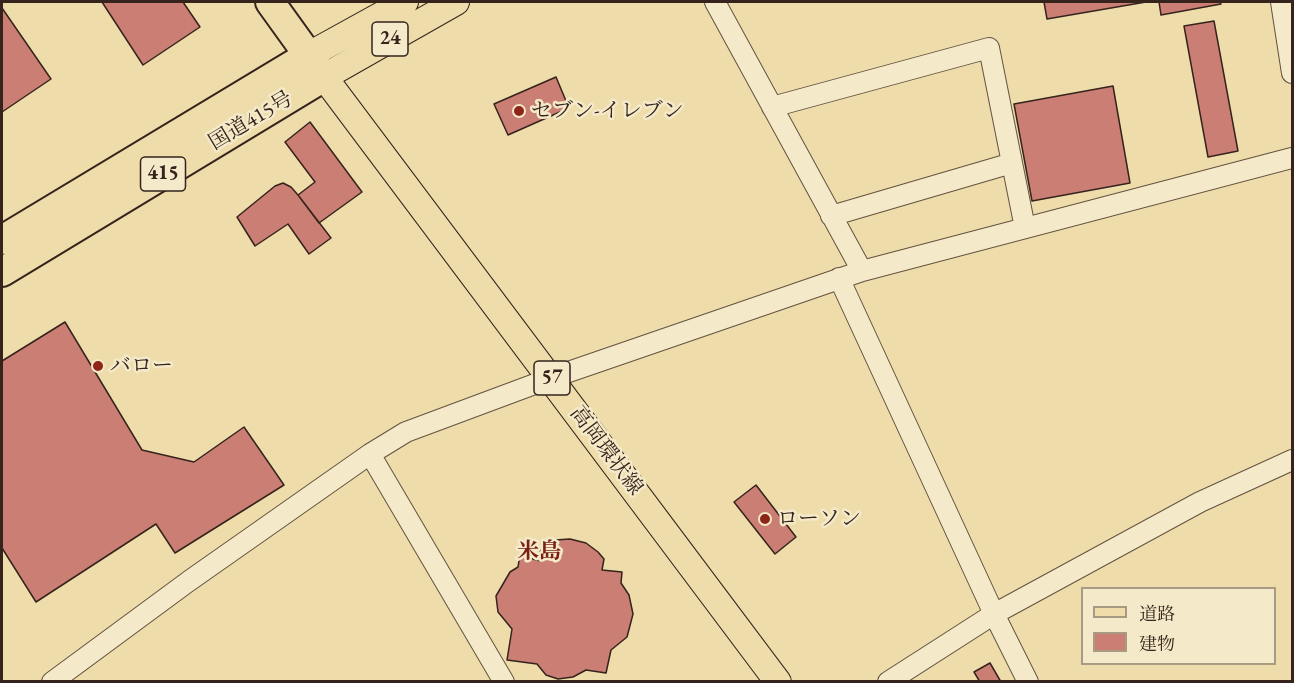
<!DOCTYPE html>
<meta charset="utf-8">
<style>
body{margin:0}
#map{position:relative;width:1294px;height:683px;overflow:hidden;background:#eeddab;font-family:"EB Garamond","Noto Serif JP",serif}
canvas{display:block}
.frame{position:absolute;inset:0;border:3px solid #35231c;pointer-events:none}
.legend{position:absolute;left:1081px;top:587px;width:195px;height:78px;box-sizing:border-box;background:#f4e9c8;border:2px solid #a89a83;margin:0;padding:8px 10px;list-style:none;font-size:18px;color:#35231c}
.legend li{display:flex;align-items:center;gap:12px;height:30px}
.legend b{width:30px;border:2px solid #a89a83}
</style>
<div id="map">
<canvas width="1294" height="683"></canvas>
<div class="frame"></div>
<ul class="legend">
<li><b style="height:8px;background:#eeddab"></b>道路</li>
<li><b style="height:16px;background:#ca7e74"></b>建物</li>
</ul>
</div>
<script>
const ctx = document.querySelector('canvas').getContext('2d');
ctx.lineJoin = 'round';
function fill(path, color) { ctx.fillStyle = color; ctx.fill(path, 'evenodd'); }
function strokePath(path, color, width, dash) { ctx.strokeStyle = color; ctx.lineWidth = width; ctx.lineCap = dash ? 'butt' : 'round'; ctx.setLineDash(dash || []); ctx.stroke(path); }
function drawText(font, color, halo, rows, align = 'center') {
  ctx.font = font + ' "EB Garamond","Noto Serif JP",serif'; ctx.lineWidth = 5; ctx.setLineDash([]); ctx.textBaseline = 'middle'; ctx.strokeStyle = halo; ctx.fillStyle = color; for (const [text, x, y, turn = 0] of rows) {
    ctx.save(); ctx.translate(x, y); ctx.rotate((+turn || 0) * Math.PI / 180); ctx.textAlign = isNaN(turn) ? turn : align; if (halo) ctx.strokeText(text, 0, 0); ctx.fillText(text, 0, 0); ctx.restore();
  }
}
const building = new Path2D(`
 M 102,2 L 183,2 L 200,27 L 143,65 Z
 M 1044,2 L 1146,2 L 1047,19 Z
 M 1159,2 L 1220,2 L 1221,4 L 1161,15 Z
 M 2,8 L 51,79 L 2,112 Z
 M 1214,21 L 1238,151 L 1208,157 L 1184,26 Z
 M 556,77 L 569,108 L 508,135 L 494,104 Z
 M 1113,86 L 1130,183 L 1032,201 L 1014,104 Z
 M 310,122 L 362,192 L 319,223 L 298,195 L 315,182 L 285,142 Z
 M 283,183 L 291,187 L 298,195 L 331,238 L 309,254 L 288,224 L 255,246 L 237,217 L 275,186 Z
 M 65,322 L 142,450 L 194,462 L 244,427 L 284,485 L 175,553 L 156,524 L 36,602 L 2,548 L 2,361 Z
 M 756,485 L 796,537 L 775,554 L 734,502 Z
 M 570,539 L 586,543 L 598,552 L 604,559 L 602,570 L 622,572 L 621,583 L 629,595 L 633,614 L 627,637 L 611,650 L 606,673 L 586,670 L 573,677 L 558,679 L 546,675 L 537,664 L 507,660 L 512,629 L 498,612 L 496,596 L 510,572 L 518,567 L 520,555 L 540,561 L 540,549 L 555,540 Z
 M 990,663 L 1001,682 L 980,682 L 974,672 Z`);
fill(building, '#ca7e74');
strokePath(building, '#35231c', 1.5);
const minor = new Path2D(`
 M 715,2 L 862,271
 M 1281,2 L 1292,73
 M 772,107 L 989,48 L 1025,228
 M 831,216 L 1012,163
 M 839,278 L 994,614 L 1028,682
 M 370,454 L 504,682
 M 52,682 L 189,581 L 370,454 L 406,432 L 551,378 L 862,271 L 1292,158
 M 888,682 L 994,614 L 1200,502 L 1292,460`);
const major = new Path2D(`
 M 456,2 L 324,77 L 778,682
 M 309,55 L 405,2`);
const highway = new Path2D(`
 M 2,240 L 309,55
 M 2,272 L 324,77 L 270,2`);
strokePath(minor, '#635240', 22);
strokePath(major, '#35231c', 28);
strokePath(highway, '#35231c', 32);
strokePath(minor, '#f4e9c8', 20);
strokePath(major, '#eeddab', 26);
strokePath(highway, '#eeddab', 28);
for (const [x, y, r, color] of [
 [519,111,6,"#8f2418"],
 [98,366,6,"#8f2418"],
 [765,519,6,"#8f2418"]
]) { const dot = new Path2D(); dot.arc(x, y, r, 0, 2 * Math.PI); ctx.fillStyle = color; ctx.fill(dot); strokePath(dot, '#f4e9c8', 2); }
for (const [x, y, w] of [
 [390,39,36],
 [163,174,45],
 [552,378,36]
]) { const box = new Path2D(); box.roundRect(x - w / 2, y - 17, w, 34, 4.5); ctx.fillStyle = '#f4e9c8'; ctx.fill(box); strokePath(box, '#35231c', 1.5); }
drawText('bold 20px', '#35231c', null, [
 ["24",390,39],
 ["415",163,174],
 ["57",552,378]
]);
drawText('21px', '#35231c', '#f4e9c8', [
 ["セブン-イレブン",531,111],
 ["バロー",110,366],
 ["ローソン",777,519]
], 'left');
drawText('21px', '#35231c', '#f4e9c8', [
 ["国道415号",251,121,-31],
 ["高岡環状線",606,451,53]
]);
drawText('bold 22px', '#7a1f14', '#f4e9c8', [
 ["米島",539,552]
]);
</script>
